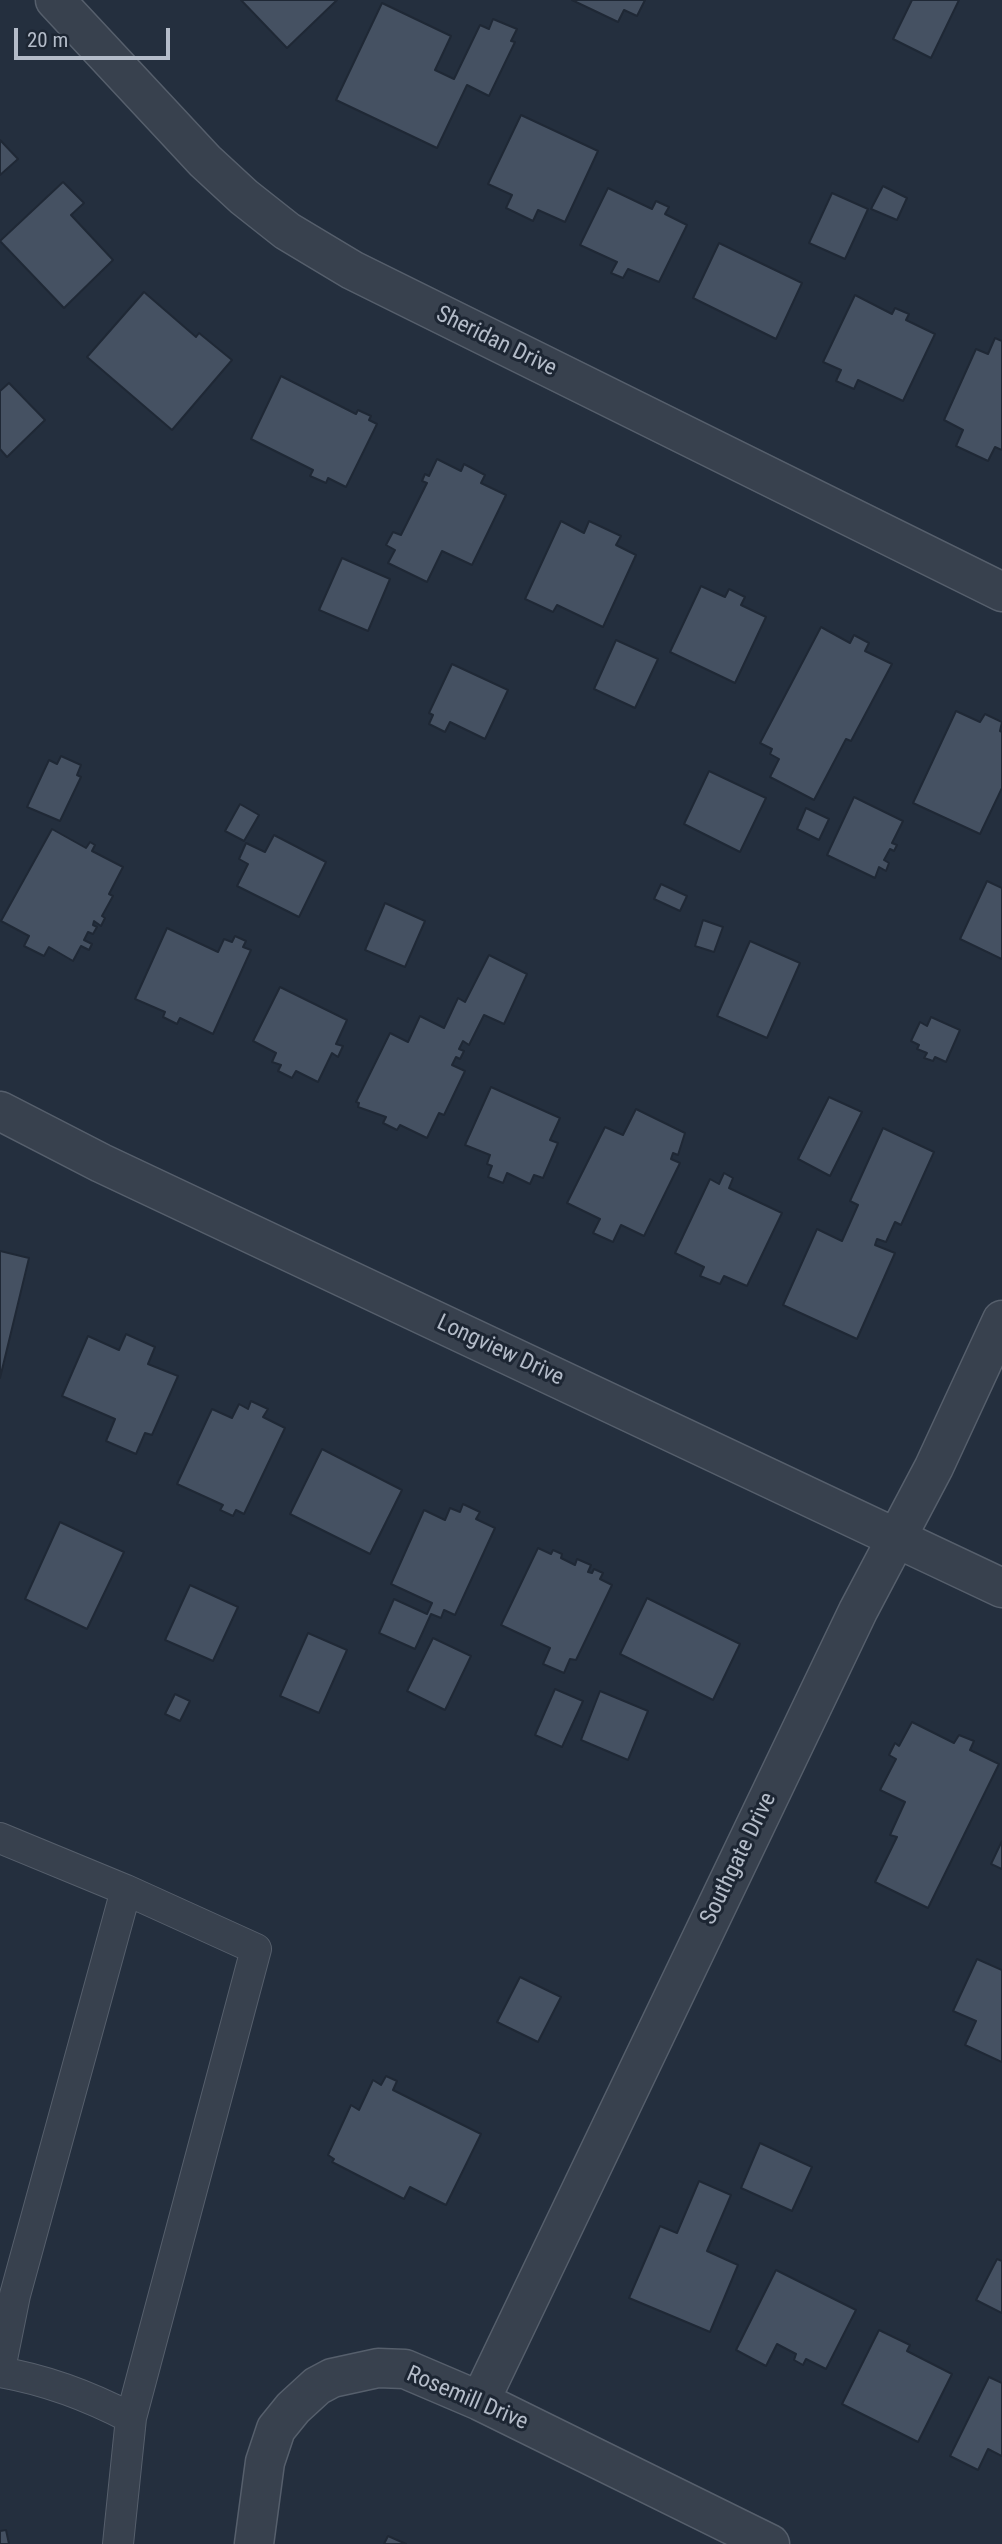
<!DOCTYPE html>
<style>
body{margin:0}
#map{position:relative;width:1002px;height:2544px;overflow:hidden;background:#242f3e;font-family:"Roboto Condensed",sans-serif}
canvas{display:block}
.scale{position:absolute;left:14px;top:28px;width:156px;height:32px;box-sizing:border-box;border:4px solid #b4bcc9;border-top:0;padding-left:9px;font-size:21px;line-height:24px;white-space:nowrap;color:#b4bcc9;-webkit-text-stroke:5px #1d2633;paint-order:stroke}
</style>
<div id="map">
<canvas width="1002" height="2544"></canvas>
<div class="scale">20 m</div>
</div>
<script>
const ctx = document.querySelector('canvas').getContext('2d');
ctx.lineJoin = 'round';
function fill(path, color) { ctx.fillStyle = color; ctx.fill(path, 'evenodd'); }
function strokePath(path, color, width, dash) { ctx.strokeStyle = color; ctx.lineWidth = width; ctx.lineCap = dash ? 'butt' : 'round'; ctx.setLineDash(dash || []); ctx.stroke(path); }
function drawText(font, color, halo, rows, align = 'center') {
  ctx.font = font + ' "Roboto Condensed",sans-serif'; ctx.lineWidth = 6; ctx.setLineDash([]); ctx.textBaseline = 'middle'; ctx.strokeStyle = halo; ctx.fillStyle = color; for (const [text, x, y, turn = 0] of rows) {
    ctx.save(); ctx.translate(x, y); ctx.rotate((+turn || 0) * Math.PI / 180); ctx.textAlign = isNaN(turn) ? turn : align; if (halo) ctx.strokeText(text, 0, 0); ctx.fillText(text, 0, 0); ctx.restore();
  }
}
const building = new Path2D(`
 M 241,0 L 337,0 L 287,48 Z
 M 572,0 L 645,0 L 637,16 L 624,10 L 618,22 Z
 M 912,0 L 959,0 L 931,58 L 893,39 Z
 M 382,3 L 451,36 L 435,70 L 454,79 L 480,25 L 489,29 L 493,19 L 517,29 L 511,41 L 515,42 L 489,96 L 467,85 L 437,148 L 336,100 Z
 M 521,115 L 598,151 L 565,222 L 538,210 L 533,221 L 506,208 L 512,195 L 488,184 Z
 M 0,140 L 18,159 L 0,175 Z
 M 63,182 L 84,203 L 71,215 L 113,260 L 64,308 L 0,241 Z
 M 883,186 L 907,198 L 897,220 L 871,209 Z
 M 608,188 L 652,209 L 656,201 L 669,207 L 665,214 L 687,225 L 659,282 L 628,269 L 623,278 L 611,273 L 617,262 L 580,245 Z
 M 832,193 L 868,209 L 845,259 L 809,243 Z
 M 719,243 L 802,283 L 776,339 L 693,298 Z
 M 144,292 L 196,337 L 199,333 L 232,360 L 172,430 L 87,357 Z
 M 855,295 L 892,314 L 895,308 L 909,314 L 906,320 L 935,334 L 903,401 L 858,380 L 854,389 L 836,381 L 841,370 L 823,362 Z
 M 995,338 L 1002,341 L 1002,450 L 995,447 L 988,461 L 956,446 L 963,430 L 944,420 L 976,349 L 988,354 Z
 M 281,376 L 356,414 L 358,410 L 371,416 L 369,420 L 377,424 L 346,487 L 328,478 L 326,483 L 310,476 L 313,470 L 251,439 Z
 M 9,383 L 45,420 L 7,457 L 0,449 L 0,391 Z
 M 437,459 L 461,471 L 464,464 L 485,475 L 481,483 L 506,495 L 472,565 L 442,551 L 427,582 L 388,563 L 395,550 L 386,545 L 393,532 L 401,535 L 427,483 L 422,481 L 425,474 L 429,476 Z
 M 561,521 L 584,533 L 589,521 L 621,536 L 616,545 L 636,555 L 603,627 L 557,605 L 553,612 L 525,599 Z
 M 342,558 L 390,579 L 368,631 L 319,610 Z
 M 701,586 L 725,597 L 729,589 L 745,597 L 741,605 L 766,617 L 735,683 L 670,652 Z
 M 821,627 L 850,643 L 854,635 L 869,643 L 865,651 L 892,664 L 851,741 L 846,739 L 814,800 L 770,777 L 779,759 L 770,754 L 772,749 L 760,743 Z
 M 616,640 L 658,659 L 635,708 L 594,689 Z
 M 452,664 L 508,690 L 485,739 L 450,722 L 445,732 L 429,724 L 433,715 L 429,713 Z
 M 956,711 L 980,722 L 985,714 L 1002,722 L 1000,731 L 1002,732 L 1002,788 L 980,834 L 913,803 Z
 M 61,756 L 81,765 L 77,775 L 81,777 L 60,821 L 27,807 L 49,760 L 57,764 Z
 M 709,771 L 766,798 L 740,852 L 684,824 Z
 M 854,797 L 903,821 L 892,843 L 897,845 L 894,851 L 890,849 L 884,860 L 889,863 L 886,871 L 879,867 L 875,878 L 827,855 Z
 M 240,804 L 259,815 L 244,841 L 225,831 Z
 M 806,808 L 829,819 L 819,840 L 797,829 Z
 M 52,829 L 86,848 L 90,842 L 95,845 L 92,851 L 123,867 L 109,894 L 113,896 L 102,916 L 105,918 L 101,926 L 94,921 L 93,925 L 97,927 L 93,934 L 88,932 L 84,940 L 92,944 L 89,950 L 81,946 L 73,961 L 49,947 L 44,956 L 24,946 L 29,936 L 1,921 Z
 M 274,835 L 326,862 L 299,917 L 237,886 L 248,864 L 239,859 L 246,843 L 265,852 Z
 M 987,881 L 1002,888 L 1002,959 L 960,939 Z
 M 661,884 L 687,896 L 680,911 L 654,899 Z
 M 385,903 L 425,921 L 405,967 L 365,950 Z
 M 703,920 L 723,927 L 714,952 L 695,946 Z
 M 167,928 L 218,952 L 224,939 L 232,942 L 235,936 L 246,941 L 243,947 L 251,950 L 213,1034 L 180,1018 L 177,1024 L 163,1017 L 165,1012 L 135,999 Z
 M 750,941 L 800,963 L 767,1038 L 717,1016 Z
 M 489,955 L 527,974 L 504,1024 L 484,1015 L 469,1045 L 463,1041 L 459,1049 L 464,1051 L 460,1059 L 456,1057 L 452,1065 L 465,1071 L 444,1115 L 439,1113 L 427,1138 L 400,1125 L 397,1130 L 383,1123 L 386,1117 L 358,1107 L 359,1103 L 356,1102 L 390,1033 L 408,1042 L 420,1016 L 444,1028 L 458,998 L 465,1002 Z
 M 280,987 L 347,1020 L 336,1044 L 343,1046 L 338,1057 L 332,1053 L 318,1082 L 296,1071 L 292,1078 L 278,1071 L 281,1065 L 272,1062 L 276,1053 L 253,1041 Z
 M 931,1017 L 960,1030 L 946,1062 L 935,1057 L 933,1061 L 924,1058 L 927,1053 L 917,1049 L 919,1045 L 911,1041 L 920,1022 L 927,1026 Z
 M 491,1087 L 560,1118 L 550,1140 L 558,1143 L 543,1178 L 534,1175 L 530,1184 L 507,1173 L 503,1183 L 488,1177 L 492,1166 L 487,1164 L 490,1155 L 465,1145 Z
 M 829,1097 L 862,1112 L 830,1176 L 798,1159 Z
 M 636,1109 L 685,1133 L 678,1155 L 673,1153 L 671,1159 L 680,1163 L 644,1236 L 621,1225 L 613,1242 L 593,1233 L 600,1219 L 567,1203 L 605,1127 L 623,1135 Z
 M 883,1128 L 934,1152 L 901,1225 L 895,1222 L 886,1242 L 877,1239 L 875,1245 L 895,1253 L 857,1339 L 783,1305 L 817,1229 L 842,1241 L 858,1205 L 850,1201 Z
 M 724,1173 L 733,1178 L 729,1188 L 782,1213 L 747,1286 L 724,1276 L 720,1284 L 700,1276 L 704,1267 L 675,1253 L 710,1179 L 719,1184 Z
 M 0,1251 L 29,1258 L 0,1378 Z
 M 126,1334 L 155,1347 L 148,1364 L 178,1376 L 152,1435 L 145,1433 L 136,1454 L 106,1441 L 115,1419 L 62,1396 L 88,1336 L 119,1350 Z
 M 251,1401 L 268,1409 L 263,1417 L 285,1428 L 244,1514 L 236,1510 L 233,1516 L 220,1510 L 223,1505 L 177,1484 L 212,1409 L 232,1418 L 239,1404 L 248,1409 Z
 M 322,1449 L 402,1490 L 370,1554 L 290,1514 Z
 M 463,1504 L 480,1512 L 476,1519 L 495,1528 L 455,1615 L 444,1610 L 441,1618 L 431,1614 L 415,1649 L 379,1633 L 394,1599 L 427,1614 L 432,1603 L 391,1584 L 424,1510 L 445,1520 L 450,1508 L 460,1512 Z
 M 60,1522 L 124,1552 L 87,1629 L 25,1599 Z
 M 538,1548 L 551,1554 L 553,1550 L 562,1554 L 561,1558 L 575,1565 L 577,1559 L 591,1565 L 588,1572 L 592,1573 L 594,1569 L 603,1573 L 600,1579 L 612,1585 L 576,1660 L 570,1659 L 564,1673 L 543,1664 L 550,1648 L 501,1625 Z
 M 190,1585 L 238,1607 L 213,1661 L 165,1640 Z
 M 647,1598 L 740,1644 L 713,1700 L 620,1654 Z
 M 308,1633 L 347,1650 L 319,1713 L 280,1696 Z
 M 433,1638 L 471,1656 L 445,1710 L 407,1691 Z
 M 555,1689 L 583,1701 L 562,1747 L 535,1735 Z
 M 600,1691 L 648,1711 L 628,1760 L 581,1740 Z
 M 175,1694 L 190,1701 L 180,1721 L 165,1714 Z
 M 912,1722 L 954,1743 L 959,1735 L 974,1741 L 970,1750 L 999,1764 L 928,1908 L 875,1882 L 897,1837 L 890,1835 L 905,1802 L 880,1790 L 896,1759 L 889,1755 L 895,1743 L 899,1746 Z
 M 1002,1841 L 1002,1869 L 991,1864 Z
 M 977,1959 L 1002,1970 L 1002,2062 L 965,2045 L 976,2021 L 953,2011 Z
 M 520,1977 L 561,1997 L 538,2042 L 497,2022 Z
 M 386,2076 L 397,2081 L 393,2090 L 481,2134 L 446,2205 L 410,2187 L 404,2199 L 332,2162 L 334,2159 L 328,2155 L 351,2105 L 359,2110 L 373,2080 L 381,2085 Z
 M 760,2143 L 812,2167 L 792,2211 L 741,2188 Z
 M 699,2181 L 731,2195 L 707,2251 L 738,2265 L 710,2332 L 629,2298 L 660,2226 L 677,2233 Z
 M 997,2259 L 1002,2261 L 1002,2313 L 976,2300 Z
 M 776,2270 L 856,2310 L 826,2369 L 806,2359 L 803,2365 L 794,2360 L 796,2354 L 777,2344 L 766,2366 L 736,2350 Z
 M 879,2330 L 910,2345 L 907,2351 L 952,2374 L 918,2442 L 842,2404 Z
 M 989,2377 L 1002,2383 L 1002,2456 L 988,2449 L 978,2470 L 950,2456 Z
 M 6,2530 L 9,2544 L 0,2544 L 0,2531 Z
 M 388,2536 L 406,2544 L 384,2544 Z`);
fill(building, '#455162');
strokePath(building, '#1f2835', 2);
const service = new Path2D(`
 M 0,1838 L 126,1890 L 256,1949 L 131,2418
 M 0,2369 L 15,2295 L 126,1890
 M 0,2372 C 47,2380 89,2396 131,2418 L 118,2544`);
const minor = new Path2D(`
 M 55,0 L 205,161 L 244,197 L 287,231 L 352,270 L 1002,592
 M 0,1111 L 101,1163 L 1002,1588
 M 480,2401 L 858,1611 L 934,1467 L 1002,1320
 M 254,2544 L 265,2462 L 276,2429 L 293,2408 L 317,2386 L 332,2378 L 378,2368 L 405,2369 L 480,2401 L 770,2544`);
strokePath(service, '#565f6c', 32);
strokePath(minor, '#565f6c', 41);
strokePath(service, '#38414e', 30);
strokePath(minor, '#38414e', 38);
drawText('23px', '#b4bcc9', '#1d2633', [
 ["Sheridan Drive",496,342,26],
 ["Longview Drive",500,1351,25],
 ["Southgate Drive",739,1859,-64],
 ["Rosemill Drive",467,2399,23]
]);
</script>
